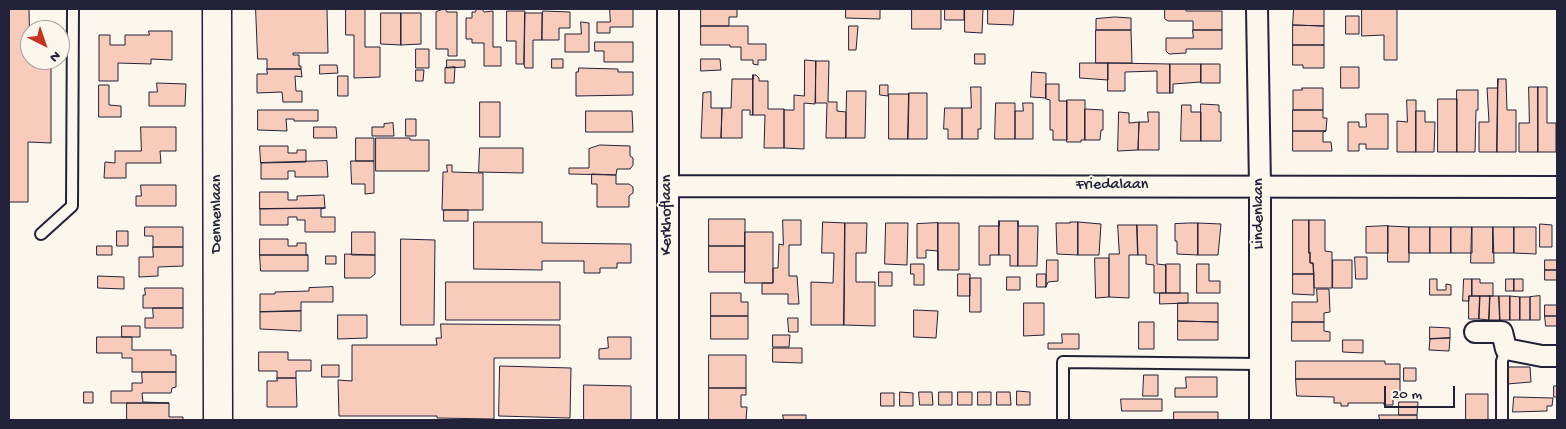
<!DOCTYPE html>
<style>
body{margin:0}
#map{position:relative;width:1566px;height:429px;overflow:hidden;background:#fbf7ec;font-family:"Gochi Hand",sans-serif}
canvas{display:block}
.frame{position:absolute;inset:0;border:10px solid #22223b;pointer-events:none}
.north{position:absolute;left:20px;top:20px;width:50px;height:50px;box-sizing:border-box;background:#fbf7ec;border:1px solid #a4a2a5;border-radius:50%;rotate:139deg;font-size:14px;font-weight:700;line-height:20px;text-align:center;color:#22223b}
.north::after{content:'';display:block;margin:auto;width:18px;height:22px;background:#c8321e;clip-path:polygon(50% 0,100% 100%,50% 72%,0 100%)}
.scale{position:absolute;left:1384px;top:386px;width:71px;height:22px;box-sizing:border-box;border:2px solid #22223b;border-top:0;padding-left:6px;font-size:15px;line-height:18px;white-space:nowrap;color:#22223b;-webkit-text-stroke:4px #fbf7ec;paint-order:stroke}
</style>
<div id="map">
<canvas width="1566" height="429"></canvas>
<div class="frame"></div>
<div class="north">N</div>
<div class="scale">20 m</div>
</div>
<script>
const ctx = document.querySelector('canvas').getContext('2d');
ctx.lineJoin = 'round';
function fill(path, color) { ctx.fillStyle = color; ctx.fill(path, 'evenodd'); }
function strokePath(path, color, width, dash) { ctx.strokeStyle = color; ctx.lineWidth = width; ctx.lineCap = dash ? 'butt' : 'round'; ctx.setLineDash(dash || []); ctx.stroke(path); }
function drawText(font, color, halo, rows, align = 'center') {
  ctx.font = font + ' "Gochi Hand",sans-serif'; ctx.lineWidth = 4; ctx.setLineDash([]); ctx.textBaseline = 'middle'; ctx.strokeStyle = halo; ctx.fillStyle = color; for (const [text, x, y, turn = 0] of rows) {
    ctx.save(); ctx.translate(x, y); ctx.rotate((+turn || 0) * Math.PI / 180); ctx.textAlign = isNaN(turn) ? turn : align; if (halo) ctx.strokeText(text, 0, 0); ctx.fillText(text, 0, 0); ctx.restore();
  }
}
const building = new Path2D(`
 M 9,9 L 29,9 L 30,60 L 51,60 L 51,143 L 28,142 L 28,202 L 9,202 Z
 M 256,9 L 327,9 L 328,53 L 293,53 L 293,55 L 299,55 L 299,66 L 301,66 L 301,69 L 267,69 L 267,59 L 258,59 Z
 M 346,9 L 365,9 L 365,47 L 380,47 L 380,77 L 354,78 L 354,35 L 346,35 Z
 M 445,9 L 447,12 L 457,12 L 457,56 L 448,56 L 448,49 L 436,49 L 436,12 Z
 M 477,9 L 482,9 L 484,12 L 493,11 L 493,47 L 501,47 L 501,66 L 484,66 L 484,43 L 472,43 L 472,39 L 466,39 L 466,18 L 472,18 L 472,12 L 475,12 Z
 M 610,9 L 633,9 L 633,27 L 610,27 L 610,33 L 597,33 L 597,22 L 610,22 Z
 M 701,9 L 737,9 L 737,17 L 729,17 L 729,26 L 701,26 Z
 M 846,9 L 880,9 L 880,19 L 846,18 Z
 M 912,9 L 941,9 L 941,29 L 912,29 Z
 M 945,9 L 964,9 L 964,20 L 945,20 Z
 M 965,9 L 983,9 L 982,33 L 965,32 Z
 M 988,9 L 1014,9 L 1013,25 L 988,24 Z
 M 1165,9 L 1186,9 L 1186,11 L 1222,11 L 1222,30 L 1193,30 L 1193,21 L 1168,21 L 1165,19 Z
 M 1294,9 L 1324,9 L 1324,26 L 1293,25 Z
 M 1362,9 L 1397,9 L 1397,60 L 1384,60 L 1384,35 L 1362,36 Z
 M 507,11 L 525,11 L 524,64 L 516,64 L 516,41 L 507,41 Z
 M 543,11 L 570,12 L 570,28 L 559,28 L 559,40 L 542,40 Z
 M 381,13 L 401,13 L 401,45 L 381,44 Z
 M 401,13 L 421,13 L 421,44 L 401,45 Z
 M 525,13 L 542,13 L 542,40 L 533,40 L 533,68 L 525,68 L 524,64 Z
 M 1346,16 L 1359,16 L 1359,34 L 1346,34 Z
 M 1115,17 L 1131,18 L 1131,30 L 1096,30 L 1096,19 Z
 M 581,22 L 589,23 L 589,52 L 565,52 L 565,34 L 581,34 Z
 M 1293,25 L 1324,26 L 1324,45 L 1293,45 Z
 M 701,26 L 748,26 L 748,44 L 766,44 L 766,60 L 758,60 L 758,65 L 753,64 L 753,60 L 741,60 L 741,47 L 730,47 L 730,45 L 701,45 Z
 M 849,26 L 858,26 L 856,50 L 849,50 Z
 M 1096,30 L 1131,30 L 1132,63 L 1096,63 Z
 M 1193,30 L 1222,30 L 1222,49 L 1186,49 L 1186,53 L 1169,54 L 1166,51 L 1166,38 L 1193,38 Z
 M 149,31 L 172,31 L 172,60 L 151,59 L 151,64 L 118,63 L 118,81 L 99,81 L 99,35 L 110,35 L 110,45 L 125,45 L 125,35 L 149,35 Z
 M 595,42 L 633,42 L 633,62 L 604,62 L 604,51 L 595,51 Z
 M 1293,45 L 1324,45 L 1324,68 L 1303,68 L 1303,65 L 1293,65 Z
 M 416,49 L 429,49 L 429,68 L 416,68 Z
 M 975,54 L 985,54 L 985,64 L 975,64 Z
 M 552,59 L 563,59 L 563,68 L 552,68 Z
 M 701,59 L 720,59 L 721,70 L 701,71 Z
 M 447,60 L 465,60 L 465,67 L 447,68 Z
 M 805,60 L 816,61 L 815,104 L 804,103 L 804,149 L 784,148 L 784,109 L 785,110 L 794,110 L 794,95 L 804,96 Z
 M 816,61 L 829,61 L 828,102 L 837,102 L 837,111 L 846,112 L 846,138 L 826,138 L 827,103 L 816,103 Z
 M 1080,63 L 1108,63 L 1108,80 L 1080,78 Z
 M 1108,63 L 1170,64 L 1170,93 L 1157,93 L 1157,71 L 1125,72 L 1125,91 L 1108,91 Z
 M 1170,64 L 1201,64 L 1201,82 L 1173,84 L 1173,93 L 1170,93 Z
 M 1201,64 L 1220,64 L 1220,83 L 1201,83 Z
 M 320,65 L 337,65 L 338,73 L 320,74 Z
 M 455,67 L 454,83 L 445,83 L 445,68 Z
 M 1341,67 L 1359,67 L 1359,88 L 1341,88 Z
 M 579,68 L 618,69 L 618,72 L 633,72 L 633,95 L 576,96 L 576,72 L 578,72 Z
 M 267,69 L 301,69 L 302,77 L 295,76 L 296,91 L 302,91 L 302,102 L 283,102 L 282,92 L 257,93 L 257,74 L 267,74 Z
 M 416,70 L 424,70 L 423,81 L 416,81 Z
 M 1032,72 L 1046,73 L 1046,98 L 1031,97 Z
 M 753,75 L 756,75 L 759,78 L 759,81 L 768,81 L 768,109 L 784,109 L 784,148 L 764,148 L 765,115 L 753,115 Z
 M 753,75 L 753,115 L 750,115 L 750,110 L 742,110 L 742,138 L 721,138 L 722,108 L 731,108 L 732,79 L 753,79 Z
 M 338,76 L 348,76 L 348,96 L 338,96 Z
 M 1498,79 L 1497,152 L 1479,152 L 1479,122 L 1489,122 L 1487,88 L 1497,88 Z
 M 1498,79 L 1506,79 L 1507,110 L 1516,110 L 1516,152 L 1497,152 Z
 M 157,83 L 186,84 L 185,106 L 149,106 L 149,92 L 157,92 Z
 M 1046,84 L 1059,84 L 1059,101 L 1067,101 L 1067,140 L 1053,140 L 1053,130 L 1050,130 L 1050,100 L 1046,99 Z
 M 99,85 L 109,85 L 109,105 L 121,106 L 121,117 L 99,117 Z
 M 880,85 L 888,85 L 888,96 L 880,95 Z
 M 971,87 L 981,87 L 981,129 L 978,129 L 978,139 L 962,139 L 962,108 L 971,108 Z
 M 1529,87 L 1538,87 L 1538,152 L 1519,152 L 1519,123 L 1529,123 Z
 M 1538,87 L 1547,87 L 1547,123 L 1556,123 L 1556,152 L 1538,152 Z
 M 1302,88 L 1323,88 L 1323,110 L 1293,110 L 1293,90 L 1302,90 Z
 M 1457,90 L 1478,90 L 1478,110 L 1476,110 L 1475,152 L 1457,152 Z
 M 847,91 L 866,91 L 865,138 L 846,138 Z
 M 711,92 L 711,108 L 722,108 L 721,138 L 701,138 L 703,93 Z
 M 909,93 L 927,93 L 927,139 L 908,139 Z
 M 889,94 L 909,94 L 908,139 L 889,139 Z
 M 1438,99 L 1457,99 L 1457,152 L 1438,152 Z
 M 1067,100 L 1085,100 L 1085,140 L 1081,140 L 1081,142 L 1067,142 Z
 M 1407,100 L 1416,100 L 1416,152 L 1397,152 L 1397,121 L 1407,122 Z
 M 480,102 L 500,102 L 500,137 L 480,137 Z
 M 996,103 L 1015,103 L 1015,139 L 995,139 Z
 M 1023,103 L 1033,103 L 1033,139 L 1015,139 L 1015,111 L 1023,111 Z
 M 1201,104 L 1219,105 L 1219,112 L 1221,112 L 1221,141 L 1201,141 Z
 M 1182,105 L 1191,105 L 1191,112 L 1201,112 L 1201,141 L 1181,141 Z
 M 945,108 L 962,108 L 962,139 L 948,139 L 948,129 L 944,129 Z
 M 1085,109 L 1103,110 L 1103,130 L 1101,130 L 1100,140 L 1085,140 Z
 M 258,110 L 318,110 L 318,121 L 294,121 L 294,119 L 286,119 L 287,131 L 258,130 Z
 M 1293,110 L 1323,110 L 1323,118 L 1327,118 L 1326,131 L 1293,131 Z
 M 586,111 L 632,111 L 633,132 L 586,132 Z
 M 1416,111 L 1425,111 L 1425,122 L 1435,122 L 1434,152 L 1416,152 Z
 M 1119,112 L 1129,113 L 1129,123 L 1139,122 L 1138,150 L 1118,151 Z
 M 1148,112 L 1159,112 L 1159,150 L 1138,150 L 1139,122 L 1148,122 Z
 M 1366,114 L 1388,114 L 1388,149 L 1366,149 L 1366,144 L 1359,144 L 1359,151 L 1348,151 L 1348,122 L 1359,122 L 1359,127 L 1366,127 Z
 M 406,119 L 416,119 L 416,136 L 406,136 Z
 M 393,123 L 394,136 L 372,136 L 372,127 L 384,127 L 384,124 Z
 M 141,127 L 176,127 L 176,151 L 160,151 L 161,163 L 126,163 L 126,178 L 104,178 L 105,162 L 115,163 L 115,151 L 141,151 Z
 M 314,127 L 336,127 L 337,138 L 314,138 Z
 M 1293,131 L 1326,131 L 1323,132 L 1323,142 L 1331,142 L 1332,151 L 1293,151 Z
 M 356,138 L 374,138 L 374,161 L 356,161 Z
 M 376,138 L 410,138 L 410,140 L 429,140 L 429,171 L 376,171 Z
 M 600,145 L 630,146 L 630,156 L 633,158 L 633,165 L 630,169 L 617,169 L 616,175 L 569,174 L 569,168 L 589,168 L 589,149 Z
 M 260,146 L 288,146 L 288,153 L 297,153 L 297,150 L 306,150 L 306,162 L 261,163 Z
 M 480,148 L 523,148 L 523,173 L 479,172 Z
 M 327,161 L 328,177 L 295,177 L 295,171 L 288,171 L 288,179 L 261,179 L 261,163 Z
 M 351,161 L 374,161 L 374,193 L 365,194 L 365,184 L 352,184 Z
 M 447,165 L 452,165 L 452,172 L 483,173 L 483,210 L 442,210 L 443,172 L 447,172 Z
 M 592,174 L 616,175 L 616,184 L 629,184 L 633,187 L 633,193 L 629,196 L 629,207 L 597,207 L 597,184 L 592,184 Z
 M 141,185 L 176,185 L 176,206 L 136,206 L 136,196 L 141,196 Z
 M 260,192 L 288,192 L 288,200 L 297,200 L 297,196 L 324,195 L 325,208 L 260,209 Z
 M 325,208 L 321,209 L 321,217 L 335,217 L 335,232 L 305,232 L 305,220 L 297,220 L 297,217 L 288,217 L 288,225 L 260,225 L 260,209 Z
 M 444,210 L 468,210 L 468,221 L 444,221 Z
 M 709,219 L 745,219 L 745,246 L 709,246 Z
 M 783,220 L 801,220 L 801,245 L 789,245 L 789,276 L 797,276 L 799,304 L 788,304 L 788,294 L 762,294 L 762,283 L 773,283 L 773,268 L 778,268 L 779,244 L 783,245 Z
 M 1293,220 L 1309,220 L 1309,253 L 1310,252 L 1310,263 L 1313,263 L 1314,274 L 1293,274 Z
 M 1309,220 L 1325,220 L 1325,251 L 1332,252 L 1332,288 L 1314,288 L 1313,263 L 1310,263 L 1310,252 L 1309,253 Z
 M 999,221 L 1018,221 L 1018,266 L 1010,266 L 1010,255 L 999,255 Z
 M 999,221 L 999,255 L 990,255 L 990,265 L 979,265 L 979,226 L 999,226 Z
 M 1018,221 L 1018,226 L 1038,226 L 1037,266 L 1018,266 Z
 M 474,222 L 542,222 L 542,243 L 631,244 L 631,263 L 617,263 L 617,268 L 600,268 L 600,273 L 584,273 L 584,261 L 542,261 L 542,270 L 474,269 Z
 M 823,222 L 845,223 L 844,325 L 811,325 L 811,282 L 833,283 L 834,253 L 822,253 Z
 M 1070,222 L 1078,222 L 1078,255 L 1057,254 L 1056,223 L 1070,223 Z
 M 1078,222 L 1101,224 L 1099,255 L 1078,255 Z
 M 845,223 L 867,223 L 866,253 L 856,253 L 856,282 L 875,282 L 875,326 L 844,325 Z
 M 886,223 L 908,223 L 907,265 L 885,264 Z
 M 938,223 L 959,223 L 959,270 L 938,270 Z
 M 938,223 L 938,270 L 938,251 L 926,250 L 926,258 L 917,258 L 917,224 Z
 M 1189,223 L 1198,223 L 1198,255 L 1177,254 L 1177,241 L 1175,241 L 1175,224 Z
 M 1198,223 L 1221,224 L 1218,255 L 1198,255 Z
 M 1540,224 L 1552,225 L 1552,247 L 1540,247 Z
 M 1118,225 L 1137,225 L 1138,255 L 1129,255 L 1129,298 L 1109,297 L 1109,254 L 1119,254 Z
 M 1137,225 L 1157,225 L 1157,264 L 1166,265 L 1166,293 L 1154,293 L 1154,265 L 1146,264 L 1146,255 L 1138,255 Z
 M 1388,226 L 1388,253 L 1366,253 L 1366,227 Z
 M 1388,226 L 1409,227 L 1409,262 L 1388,262 Z
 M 145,227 L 183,227 L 183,247 L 153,247 L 153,236 L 145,236 Z
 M 1409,227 L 1430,227 L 1430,253 L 1409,253 Z
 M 1430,227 L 1451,227 L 1451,253 L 1430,253 Z
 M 1451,227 L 1472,227 L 1472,253 L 1451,253 Z
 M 1472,227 L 1493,227 L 1494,263 L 1471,263 Z
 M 1493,227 L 1514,227 L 1514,253 L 1493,253 Z
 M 1514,227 L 1536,227 L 1536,254 L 1514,253 Z
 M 117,231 L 128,231 L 128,246 L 117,246 Z
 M 352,232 L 375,232 L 375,255 L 352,255 Z
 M 745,232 L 773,232 L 773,283 L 745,283 Z
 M 260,239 L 288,239 L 288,246 L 297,246 L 297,243 L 306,243 L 306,255 L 308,255 L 260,255 Z
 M 401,239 L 435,240 L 434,325 L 401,325 Z
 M 97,246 L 112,246 L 112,255 L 97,255 Z
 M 709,246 L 745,246 L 745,272 L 709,272 Z
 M 153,247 L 183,247 L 183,266 L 158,267 L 158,276 L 139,277 L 139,257 L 153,257 Z
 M 345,254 L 375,255 L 375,274 L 370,278 L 345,278 Z
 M 260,255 L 308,255 L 308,271 L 261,271 Z
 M 326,256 L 336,256 L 336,264 L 326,264 Z
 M 1355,257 L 1367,257 L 1367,279 L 1356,279 Z
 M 1095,258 L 1109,258 L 1109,297 L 1096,298 Z
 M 1047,260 L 1058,260 L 1058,281 L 1048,282 L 1046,287 Z
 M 1333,260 L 1352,260 L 1352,288 L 1333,288 Z
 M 1545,260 L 1557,260 L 1557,270 L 1545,270 Z
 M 911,264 L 924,264 L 924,285 L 914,285 L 914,274 L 911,274 Z
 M 1166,264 L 1180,264 L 1180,293 L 1166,293 Z
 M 1197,264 L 1209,264 L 1209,281 L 1220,281 L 1220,293 L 1197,293 Z
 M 1545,270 L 1557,270 L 1557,280 L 1545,280 Z
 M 879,272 L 892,272 L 892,286 L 879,286 Z
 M 958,274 L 970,274 L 970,296 L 958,296 Z
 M 1037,274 L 1046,274 L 1046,287 L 1037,287 Z
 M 1293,274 L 1314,274 L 1314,295 L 1293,294 Z
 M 98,276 L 124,277 L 124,289 L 98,288 Z
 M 1007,277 L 1020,277 L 1020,290 L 1007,290 Z
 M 970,278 L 981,278 L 981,312 L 970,312 Z
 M 1430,279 L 1437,279 L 1437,290 L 1446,290 L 1446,284 L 1451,285 L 1451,295 L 1430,295 Z
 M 1464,279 L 1472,279 L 1472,296 L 1469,296 L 1469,301 L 1463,301 Z
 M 1472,279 L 1480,279 L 1480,283 L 1493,283 L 1493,296 L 1472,296 Z
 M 1506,279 L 1514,279 L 1514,291 L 1506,291 Z
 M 1514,279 L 1523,279 L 1523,291 L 1514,291 Z
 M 446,282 L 560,282 L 560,320 L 446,320 Z
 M 333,287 L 333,302 L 301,302 L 301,311 L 260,312 L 260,294 L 275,294 L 275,292 L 309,291 L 309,288 Z
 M 145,288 L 183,288 L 183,308 L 143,308 L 143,295 L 145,295 Z
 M 1317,289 L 1329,289 L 1330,312 L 1324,313 L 1324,322 L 1292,322 L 1292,302 L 1317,302 Z
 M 711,293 L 741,293 L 741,302 L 748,302 L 748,316 L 711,316 Z
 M 1160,293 L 1188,293 L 1188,303 L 1160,304 Z
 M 1469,296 L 1480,296 L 1479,319 L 1469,319 Z
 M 1480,296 L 1490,296 L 1489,320 L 1479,319 Z
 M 1490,296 L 1499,296 L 1500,320 L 1489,320 Z
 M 1499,296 L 1510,296 L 1510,320 L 1500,320 Z
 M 1510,296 L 1520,297 L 1520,320 L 1510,320 Z
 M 1540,296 L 1540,320 L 1530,320 L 1530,297 Z
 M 1520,297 L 1530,297 L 1530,320 L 1520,320 Z
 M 1024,303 L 1044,303 L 1044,335 L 1024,336 Z
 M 1178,303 L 1218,303 L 1218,322 L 1178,321 Z
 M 1545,305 L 1557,305 L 1557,316 L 1545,316 Z
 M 153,308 L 183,308 L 183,328 L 145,328 L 145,318 L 153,318 Z
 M 914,310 L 938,311 L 936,338 L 914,337 Z
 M 301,311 L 301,331 L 260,329 L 260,312 Z
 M 338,315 L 367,315 L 367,338 L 338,339 Z
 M 711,316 L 748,316 L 748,339 L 711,339 Z
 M 1545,316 L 1557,316 L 1557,326 L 1546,326 Z
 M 788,318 L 798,318 L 798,332 L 789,332 Z
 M 1178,321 L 1218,322 L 1218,340 L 1178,340 Z
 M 1139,322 L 1154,322 L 1154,349 L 1139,349 Z
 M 1292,322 L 1324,322 L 1324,331 L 1330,332 L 1330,341 L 1292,341 Z
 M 441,324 L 560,325 L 560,358 L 494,358 L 494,419 L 437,418 L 437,416 L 339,416 L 338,380 L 352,381 L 352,345 L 437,345 L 436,338 L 441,338 Z
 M 122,326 L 140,326 L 140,337 L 122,337 Z
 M 1430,327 L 1450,328 L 1450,338 L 1430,339 Z
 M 1062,334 L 1079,334 L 1079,349 L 1048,349 L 1048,343 L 1062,343 Z
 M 773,335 L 790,335 L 789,347 L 773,347 Z
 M 97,337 L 132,337 L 132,350 L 171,350 L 171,355 L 176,355 L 176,372 L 132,372 L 132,358 L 122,358 L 122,353 L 97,353 Z
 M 608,337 L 631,337 L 631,359 L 599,359 L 599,349 L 608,348 Z
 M 1450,338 L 1449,351 L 1429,350 L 1430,339 Z
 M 1343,340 L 1363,340 L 1363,353 L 1343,352 Z
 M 773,348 L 802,348 L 802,363 L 773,362 Z
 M 259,352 L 288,352 L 288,360 L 311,360 L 311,371 L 296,371 L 296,378 L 277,378 L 277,371 L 259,371 Z
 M 709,355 L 746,355 L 746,388 L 709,388 Z
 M 1296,361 L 1385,361 L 1385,364 L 1400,364 L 1400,379 L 1296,379 Z
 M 322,365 L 339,365 L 339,377 L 322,377 Z
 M 500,366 L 571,368 L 570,418 L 499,416 Z
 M 1506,367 L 1530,367 L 1531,382 L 1507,384 Z
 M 1404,368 L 1416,368 L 1416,381 L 1404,381 Z
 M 142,372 L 176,372 L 176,387 L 172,388 L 171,393 L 142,393 L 143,402 L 169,403 L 111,403 L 111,391 L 132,391 L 132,383 L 142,383 Z
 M 1144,375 L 1158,375 L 1158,396 L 1143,396 Z
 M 1186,377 L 1217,377 L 1217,397 L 1175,397 L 1175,388 L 1186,388 Z
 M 277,378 L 296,378 L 297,407 L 267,407 L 267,381 L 277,381 Z
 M 1296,379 L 1400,379 L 1400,393 L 1393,394 L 1393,405 L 1384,405 L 1384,403 L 1348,403 L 1348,406 L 1341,406 L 1341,403 L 1334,403 L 1334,397 L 1297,396 Z
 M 584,385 L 631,386 L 631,420 L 584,420 Z
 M 1554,386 L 1557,386 L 1557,397 L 1554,397 Z
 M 709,388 L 746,388 L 746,395 L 741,395 L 741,407 L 747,407 L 746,420 L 709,420 Z
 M 1017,391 L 1030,392 L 1030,405 L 1017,405 Z
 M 84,392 L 93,392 L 93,403 L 84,403 Z
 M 900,392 L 913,393 L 913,406 L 900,406 Z
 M 919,392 L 932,392 L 933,405 L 920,405 Z
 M 939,392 L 952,392 L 952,405 L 939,405 Z
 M 958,392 L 972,392 L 972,405 L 958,405 Z
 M 978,392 L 991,392 L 991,405 L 978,405 Z
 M 997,392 L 1010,392 L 1011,405 L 997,405 Z
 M 881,393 L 894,393 L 894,406 L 881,406 Z
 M 1466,394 L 1488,394 L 1488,420 L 1466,420 Z
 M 1514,397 L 1553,398 L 1552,406 L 1547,406 L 1547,411 L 1513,412 Z
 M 1121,399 L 1162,399 L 1162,411 L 1122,411 Z
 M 1399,402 L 1418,402 L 1417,415 L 1399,415 Z
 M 127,403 L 169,403 L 169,417 L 183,417 L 183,420 L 127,420 Z
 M 1174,412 L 1218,412 L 1218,420 L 1174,420 Z
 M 783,415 L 806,415 L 806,420 L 784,420 Z
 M 1379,415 L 1417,415 L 1417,420 L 1380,420 Z`);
fill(building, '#f8cbba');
strokePath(building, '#22223b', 1);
const service = new Path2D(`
 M 41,234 L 72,206 L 73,9
 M 1063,420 L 1063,362 L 1260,364
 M 1502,420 L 1502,361 L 1506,349`);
const minor = new Path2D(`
 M 668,9 L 668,420
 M 1257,9 L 1260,186 L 1260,420
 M 668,186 L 1557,187
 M 1475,332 L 1502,332 L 1506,349 L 1542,356 L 1557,356`);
const secondary = new Path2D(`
 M 217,9 L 218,420`);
strokePath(service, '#22223b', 14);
strokePath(minor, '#22223b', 24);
strokePath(secondary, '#22223b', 31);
strokePath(service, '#fbf7ec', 10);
strokePath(minor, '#fbf7ec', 20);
strokePath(secondary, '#fbf7ec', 28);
drawText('16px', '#22223b', '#fbf7ec', [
 ["Friedalaan",1112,186],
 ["Dennenlaan",218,214,-90],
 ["Lindenlaan",1260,214,-90],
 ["Kerkhoflaan",668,215,-90]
]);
</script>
